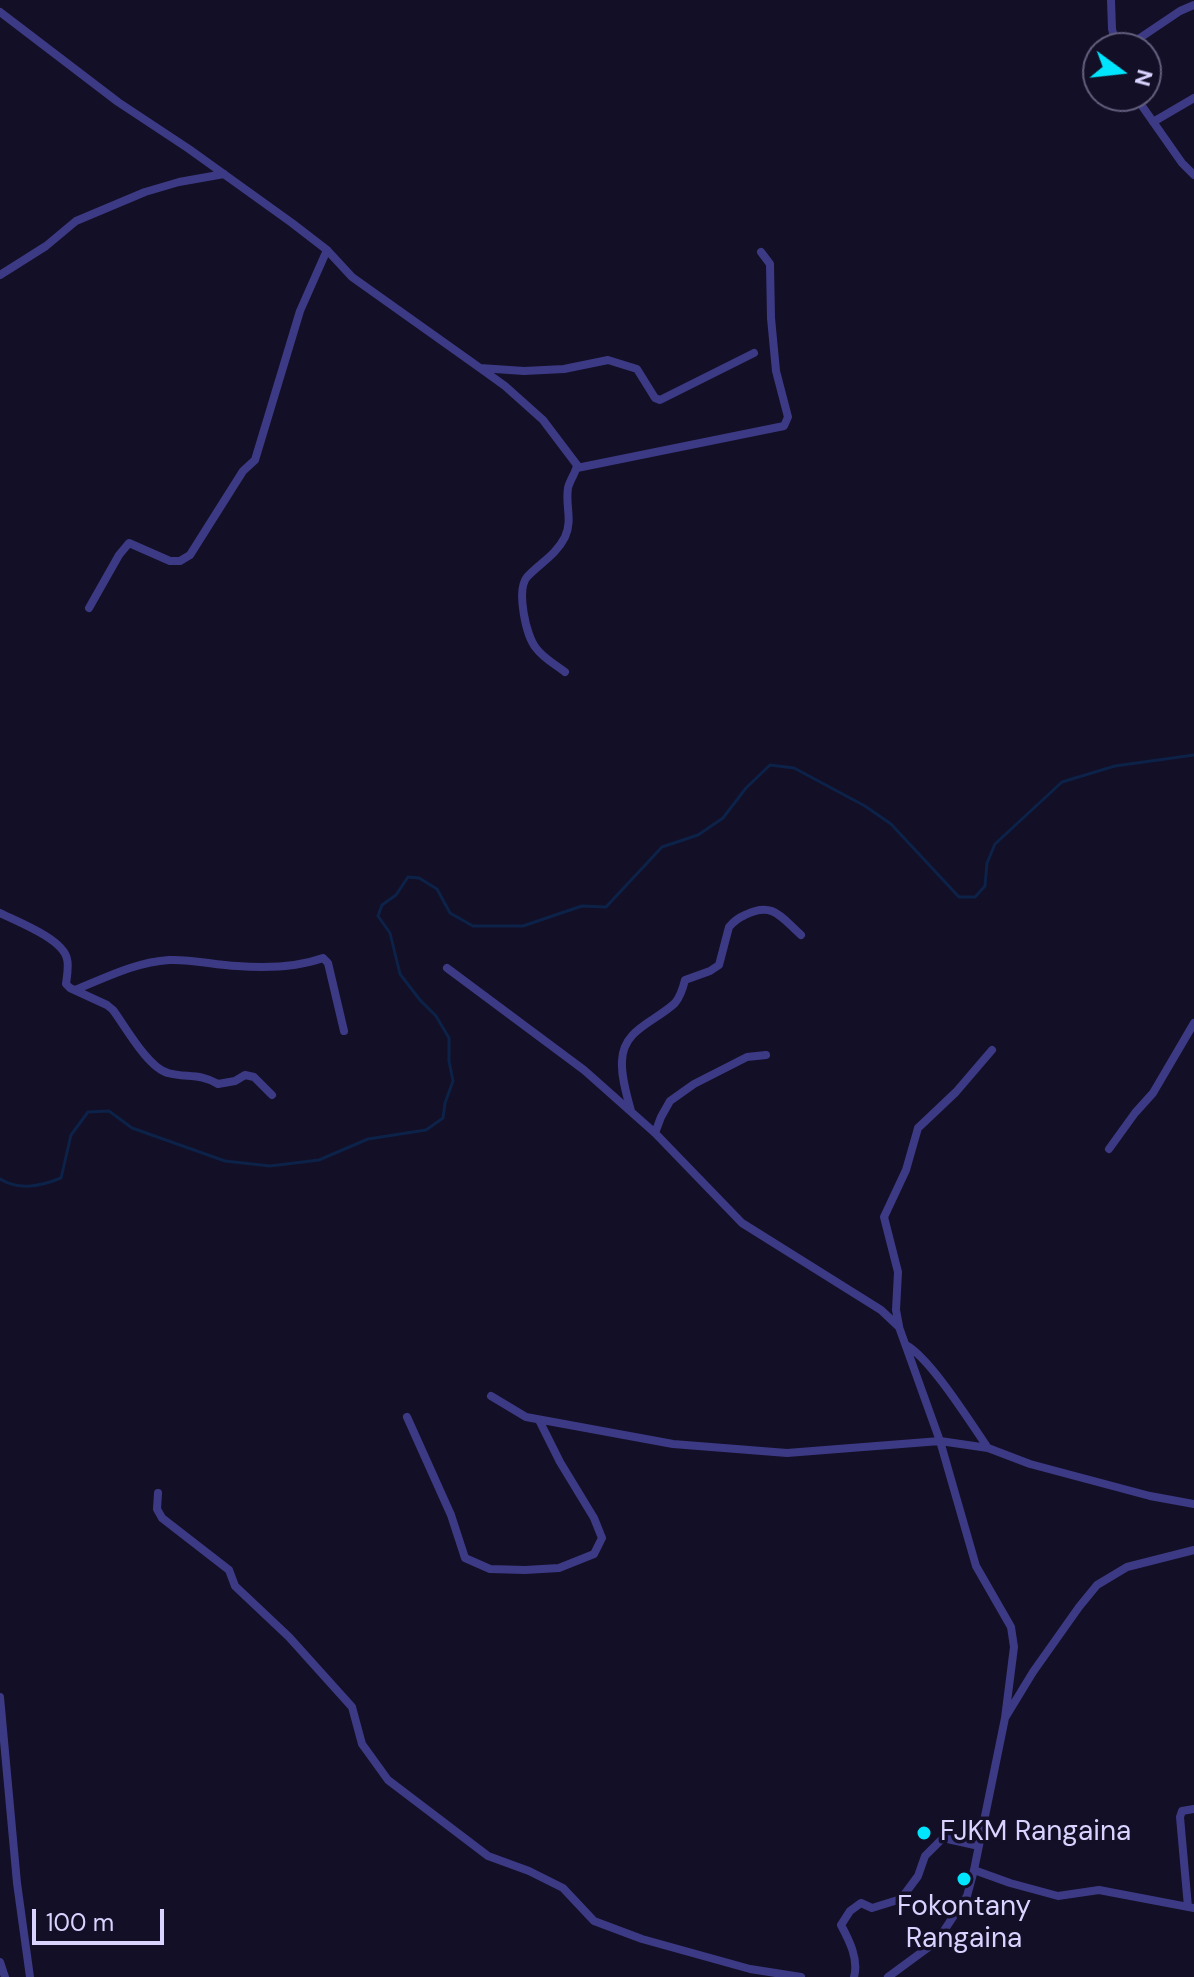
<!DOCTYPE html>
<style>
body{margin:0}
#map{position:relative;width:1194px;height:1977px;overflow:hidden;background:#130f26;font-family:"DM Sans",sans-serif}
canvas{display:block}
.north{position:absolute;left:1082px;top:32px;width:80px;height:80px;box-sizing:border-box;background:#130f26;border:2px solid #625e7d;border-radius:50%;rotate:105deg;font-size:22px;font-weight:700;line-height:32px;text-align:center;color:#d9d4ff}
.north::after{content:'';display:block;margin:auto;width:28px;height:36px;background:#00e5ff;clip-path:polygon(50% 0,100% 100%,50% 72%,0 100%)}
.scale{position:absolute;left:32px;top:1909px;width:132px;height:36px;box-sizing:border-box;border:4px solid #d9d4ff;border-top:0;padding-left:10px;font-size:24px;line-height:28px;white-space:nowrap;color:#d9d4ff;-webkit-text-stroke:6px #130f26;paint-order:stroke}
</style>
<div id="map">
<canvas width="1194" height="1977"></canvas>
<div class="north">N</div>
<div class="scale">100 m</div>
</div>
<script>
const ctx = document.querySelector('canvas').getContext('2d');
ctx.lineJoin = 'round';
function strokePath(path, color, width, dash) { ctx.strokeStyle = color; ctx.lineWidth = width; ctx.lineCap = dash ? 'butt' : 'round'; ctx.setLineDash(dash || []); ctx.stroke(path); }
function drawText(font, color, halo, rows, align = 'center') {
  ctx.font = font + ' "DM Sans",sans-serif'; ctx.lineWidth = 7; ctx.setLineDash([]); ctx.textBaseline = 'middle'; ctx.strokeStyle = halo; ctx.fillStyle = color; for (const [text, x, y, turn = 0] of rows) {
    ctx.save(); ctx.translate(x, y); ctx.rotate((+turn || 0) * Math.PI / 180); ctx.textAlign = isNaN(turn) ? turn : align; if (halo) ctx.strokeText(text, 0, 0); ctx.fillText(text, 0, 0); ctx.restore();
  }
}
strokePath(new Path2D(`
 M 0,1179 C 20,1191 41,1186 61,1178 L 71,1135 L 88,1112 L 109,1111 L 132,1128 L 225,1161 L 270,1166 L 319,1160 L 368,1139 L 426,1130 L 443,1118 L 445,1103 L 453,1081 L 449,1061 L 449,1038 L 436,1016 L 420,1000 L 400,974 L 390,933 L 378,916 L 382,905 L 396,895 L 408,877 L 419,878 L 437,889 L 450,913 L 473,926 L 523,926 L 582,906 L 606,907 L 662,847 L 698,835 L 723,818 L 746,788 L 770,765 L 794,768 L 865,806 L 891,824 L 959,897 L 975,897 L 985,886 L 987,863 L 995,844 L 1062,782 L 1115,766 L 1194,755`), '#0c2248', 3);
strokePath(new Path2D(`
 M 1111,0 L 1112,29 L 1117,48
 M 0,12 L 118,102 L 189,149 L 292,223 L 327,250 L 352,277 L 480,368 L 524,371 L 564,369 L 608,360 L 637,369 L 655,398 L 660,400 L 754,353
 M 1125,48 L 1180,11 L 1194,5
 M 1135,96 L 1182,163 L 1194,175
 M 1153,122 L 1194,98
 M 0,275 L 46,246 L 76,221 L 145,192 L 179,182 L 224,174
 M 480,368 L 505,386 L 543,420 L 577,465 C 576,473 570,479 568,488 C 565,505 573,520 565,537 C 556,555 540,563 527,577 C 516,590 526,636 536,648 C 543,658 556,665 565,672
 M 577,468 L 784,426 L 788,417 L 776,371 L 771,318 L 770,264 L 761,252
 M 89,608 L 119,555 L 129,543 L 170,561 L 180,561 L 190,555 L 243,471 L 255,460 L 300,311 L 327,250
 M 0,913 C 18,922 63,939 67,959 C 69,966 67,976 66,984 L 70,988 L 107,1005 L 113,1010 C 125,1026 148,1068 168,1073 C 186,1078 200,1073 218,1084 L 235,1081 L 245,1075 L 254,1077 L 272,1095
 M 447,968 L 584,1070 L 655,1133 L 742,1223 L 881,1310 L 899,1327 L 940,1441 L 976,1566 L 1011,1627 L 1014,1647 L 1005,1718
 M 75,990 C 105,978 136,962 169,960 C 192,959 214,965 237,966 C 264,968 298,967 323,958 L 328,963 L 344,1031
 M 631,1111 C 627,1096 621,1077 622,1061 C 623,1029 655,1022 675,1003 C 680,997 683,988 685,980 L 710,971 L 719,965 L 729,927 C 734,921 738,918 745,915 C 773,901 781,917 801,935
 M 655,1133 L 661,1117 L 670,1101 L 694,1084 L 747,1057 L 766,1055
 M 1109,1149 L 1135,1113 L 1153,1093 L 1194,1023
 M 899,1326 L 896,1310 L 898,1272 L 884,1217 L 906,1170 L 918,1128 L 956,1092 L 992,1050
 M 906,1345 C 931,1359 970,1422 988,1448
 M 491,1396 L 526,1417 L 673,1444 L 787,1453 L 940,1441 L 988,1448 L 1030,1464 L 1150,1496 L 1194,1504
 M 407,1417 L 451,1515 L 465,1558 L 490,1569 L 525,1570 L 559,1568 L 594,1554 L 602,1538 L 594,1518 L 560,1462 L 539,1420
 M 158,1493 L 157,1509 L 162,1518 L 229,1570 L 235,1586 L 289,1637 L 352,1707 L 362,1744 L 388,1780 L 488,1856 L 529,1871 L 563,1888 L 594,1921 L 642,1939 L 750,1969 L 801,1977
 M 0,1697 L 17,1883 L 30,1977
 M 974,1870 L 1010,1883 L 1058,1896 L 1099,1890 L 1194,1908
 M 1188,1907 L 1180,1817 L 1182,1811 L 1194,1809
 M 0,1962 L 5,1977
 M 854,1977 C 859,1959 849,1940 841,1925 L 850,1911 L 861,1903 L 872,1908 L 901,1899 L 918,1876 L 925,1856 L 943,1838 L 979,1846
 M 888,1977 L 937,1941 L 967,1896 L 974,1870 L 1005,1718 L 1033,1672 L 1079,1607 L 1097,1585 L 1127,1567 L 1194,1550`), '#3d3a85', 8);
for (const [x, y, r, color] of [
 [924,1833,8,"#00e5ff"],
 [964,1879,8,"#00e5ff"]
]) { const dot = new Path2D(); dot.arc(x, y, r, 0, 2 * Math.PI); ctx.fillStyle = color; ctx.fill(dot); strokePath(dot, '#130f26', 3); }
drawText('28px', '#d9d4ff', '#130f26', [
 ["FJKM Rangaina",940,1833],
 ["Fokontany",964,1908,"center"],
 ["Rangaina",964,1940,"center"]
], 'left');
</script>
